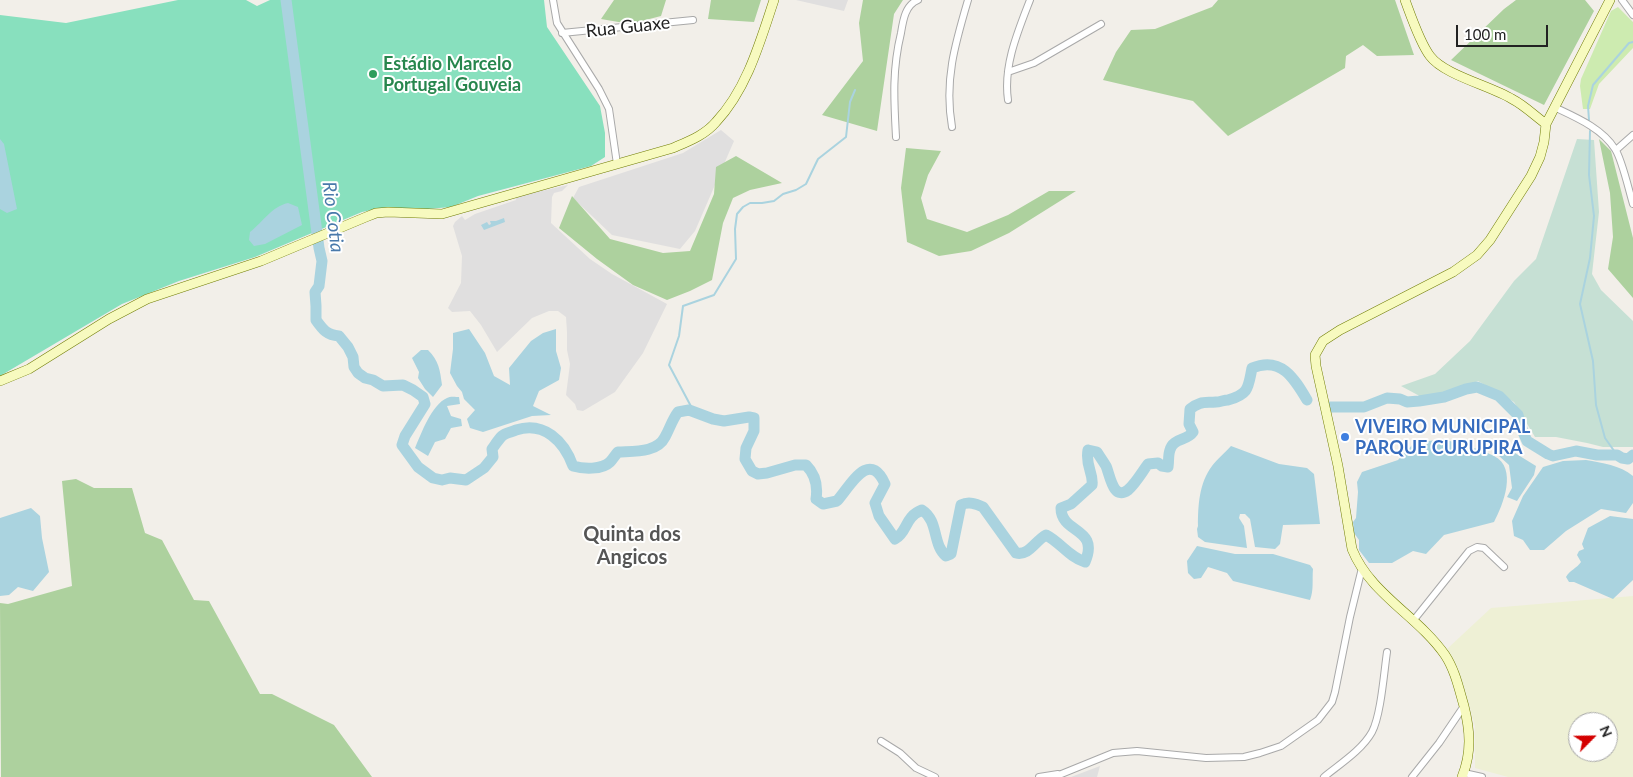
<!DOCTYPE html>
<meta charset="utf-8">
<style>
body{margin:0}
#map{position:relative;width:1633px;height:777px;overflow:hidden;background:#f2efe9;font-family:Lato,sans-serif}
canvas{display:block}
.north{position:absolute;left:1568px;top:712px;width:50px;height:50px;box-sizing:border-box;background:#fff;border:1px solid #a7a7a7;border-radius:50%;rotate:67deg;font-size:14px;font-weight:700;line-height:20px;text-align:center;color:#222}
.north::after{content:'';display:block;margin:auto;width:18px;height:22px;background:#d40000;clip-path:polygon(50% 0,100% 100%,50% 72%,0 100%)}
.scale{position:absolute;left:1456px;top:25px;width:92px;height:22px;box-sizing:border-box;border:2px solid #222;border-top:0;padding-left:6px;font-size:15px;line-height:18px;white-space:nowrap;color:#222;-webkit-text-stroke:4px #fff;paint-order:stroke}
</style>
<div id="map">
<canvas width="1633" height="777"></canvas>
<div class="north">N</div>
<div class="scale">100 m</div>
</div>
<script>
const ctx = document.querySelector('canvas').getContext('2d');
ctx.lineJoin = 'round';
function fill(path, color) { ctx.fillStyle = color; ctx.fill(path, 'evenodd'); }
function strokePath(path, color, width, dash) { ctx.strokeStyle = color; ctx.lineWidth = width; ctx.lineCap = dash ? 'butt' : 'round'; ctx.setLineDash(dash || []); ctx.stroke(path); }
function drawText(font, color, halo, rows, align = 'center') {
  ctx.font = font + ' Lato,sans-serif'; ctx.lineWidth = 4; ctx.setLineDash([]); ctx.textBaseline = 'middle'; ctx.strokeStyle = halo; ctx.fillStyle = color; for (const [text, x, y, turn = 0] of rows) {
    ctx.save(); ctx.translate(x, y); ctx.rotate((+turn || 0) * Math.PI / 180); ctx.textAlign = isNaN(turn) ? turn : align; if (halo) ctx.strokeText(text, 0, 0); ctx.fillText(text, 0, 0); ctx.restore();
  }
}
fill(new Path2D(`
 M 796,0 L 848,0 L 844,11 Z
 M 721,130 L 734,141 L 695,231 L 680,249 L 612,235 L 573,198 L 579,187 L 683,153 Z
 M 568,185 L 562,191 L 554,193 L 552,197 L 551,223 L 590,259 L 612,274 L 667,304 L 643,353 L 615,392 L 583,411 L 577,410 L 575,404 L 566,395 L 570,364 L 567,350 L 567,332 L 566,317 L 558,311 L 549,311 L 532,318 L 497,352 L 481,325 L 470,311 L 452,312 L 448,308 L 461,283 L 462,256 L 453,226 L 455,222 L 462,216 L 465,220 L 475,214 L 516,200 L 515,197 Z
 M 1100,766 L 1097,777 L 1071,777 Z`), '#e0dfdf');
fill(new Path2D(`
 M 1633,596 L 1633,777 L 1508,777 L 1475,768 L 1475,726 L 1464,687 L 1447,649 L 1491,608 ZM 1578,722 L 1608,722 L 1608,752 L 1578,752 Z`), '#eef0d5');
fill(new Path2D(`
 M 1618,7 L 1633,22 L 1633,48 L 1599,84 L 1590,109 L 1583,109 L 1580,86 L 1581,79 L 1611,11 Z`), '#cdebb0');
fill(new Path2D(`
 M 614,0 L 666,0 L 661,16 L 630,24 L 601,19 Z
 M 711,0 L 761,0 L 754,22 L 708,19 Z
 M 863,0 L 903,0 L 894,14 L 877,131 L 822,115 L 863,61 L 859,23 Z
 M 1218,0 L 1395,0 L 1414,55 L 1377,56 L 1363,45 L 1346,56 L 1345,68 L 1228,136 L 1193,101 L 1103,80 L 1116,52 L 1131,30 L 1155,29 L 1212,7 Z
 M 1516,0 L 1585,0 L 1594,11 L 1544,105 L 1451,60 L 1504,9 Z
 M 1599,139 L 1611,151 L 1633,238 L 1633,298 L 1608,269 L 1613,237 L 1610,193 Z
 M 906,148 L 941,151 L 928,175 L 921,198 L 927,219 L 967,232 L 1008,215 L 1049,191 L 1076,191 L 1009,233 L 971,251 L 939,256 L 907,242 L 901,188 Z
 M 736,156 L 782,183 L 750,190 L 733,198 L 723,223 L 712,280 L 690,291 L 667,300 L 633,285 L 597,259 L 559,228 L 572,196 L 610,239 L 663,253 L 690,251 L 714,194 L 716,167 Z
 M 76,479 L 94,488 L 132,488 L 145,533 L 162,540 L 194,600 L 209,601 L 260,694 L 272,694 L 334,725 L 372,777 L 1,777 L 0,603 L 8,604 L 72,586 L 62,481 Z`), '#add19e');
fill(new Path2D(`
 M 1577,139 L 1594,140 L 1599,212 L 1592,274 L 1601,290 L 1633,321 L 1633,447 L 1603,447 L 1587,443 L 1556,437 L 1535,437 L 1514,402 L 1478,381 L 1427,400 L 1401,386 L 1435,374 L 1470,341 L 1514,281 L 1536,259 Z`), '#c6e0d4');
fill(new Path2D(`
 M 178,0 L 246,0 L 257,6 L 270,0 L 544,0 L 547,27 L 600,106 L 605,133 L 605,157 L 591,166 L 478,196 L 451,207 L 427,209 L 381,208 L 362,212 L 255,257 L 179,281 L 122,304 L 0,376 L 0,15 L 66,23 Z`), '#88e0be');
fill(new Path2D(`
 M 0,139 L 4,144 L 17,209 L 7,213 L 0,209 Z
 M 288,203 L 298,207 L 302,225 L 265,244 L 254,246 L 249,240 L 250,232 C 264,221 271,207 288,203 Z
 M 504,218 L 505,222 L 484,230 L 481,225 L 487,222 L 489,225 L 491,224 L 490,221 L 496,221 Z
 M 469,329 L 485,353 L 494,376 L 510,385 L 509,368 L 531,341 L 543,333 L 556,329 L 556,351 L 561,368 L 559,380 L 539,391 L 533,406 L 551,415 L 532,416 L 483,432 L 470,428 L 467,419 L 475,410 L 464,399 L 462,392 L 457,386 L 450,373 L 453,349 L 453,333 Z
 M 421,350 L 428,350 C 439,361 440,370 442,385 L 433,397 L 425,389 L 418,378 L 419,372 L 412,358 Z
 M 459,397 L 460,404 L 447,406 L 451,416 L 461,419 L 462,426 L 451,428 L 445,439 L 435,442 L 428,456 L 415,448 C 421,434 432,404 447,398 C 450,396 456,397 459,397 Z
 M 1443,439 C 1459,444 1479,448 1494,456 C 1518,468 1503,505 1494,522 L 1444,535 L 1426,554 L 1413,551 L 1392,563 L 1369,563 L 1359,550 L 1359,540 L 1354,533 L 1353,522 L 1356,518 L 1358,492 L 1357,482 L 1362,472 L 1398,460 L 1414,443 Z
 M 1231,446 L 1279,464 L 1307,468 L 1314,474 L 1320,524 L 1283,525 L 1280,544 L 1275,549 L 1255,547 L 1250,519 L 1245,514 L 1240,514 L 1239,518 L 1244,526 L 1247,548 L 1205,542 L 1198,537 L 1197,529 L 1198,526 C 1198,506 1199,483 1212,466 C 1217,459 1225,453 1231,446 Z
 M 1507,450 L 1510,450 L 1536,466 L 1534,475 L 1517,501 L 1507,497 L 1512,488 L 1509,465 L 1499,456 Z
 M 1586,460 C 1602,463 1620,465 1633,476 L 1633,503 L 1626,513 L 1601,509 L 1566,531 L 1544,550 L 1530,550 L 1523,540 L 1514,536 L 1512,521 L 1523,496 L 1543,467 L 1563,461 Z
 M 31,508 L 40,516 L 42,538 L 49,572 L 33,591 L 18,587 L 9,595 L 0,596 L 0,518 Z
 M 1610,516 L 1633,519 L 1633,580 L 1613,599 L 1574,582 L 1569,582 L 1566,577 C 1570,570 1577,568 1581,562 L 1577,555 L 1579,551 L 1584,549 L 1582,544 L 1588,528 Z
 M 1197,546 L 1235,554 L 1273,554 L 1310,565 L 1313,569 C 1312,580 1314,590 1310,600 L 1233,581 L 1227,573 L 1208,567 L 1201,578 L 1194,579 L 1188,573 L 1187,561 Z`), '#aad3df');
strokePath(new Path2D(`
 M 1589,120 L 1588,106 L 1593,85 L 1629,43 L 1633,42
 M 1590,131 L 1589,175 L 1594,216 L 1590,258 L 1580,304 L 1593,361 L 1596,405 L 1605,438 L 1617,455
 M 694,412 L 669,365 L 679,336 L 683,306 L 714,295 L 736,259 L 735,229 L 737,214 L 743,207 L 750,203 L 762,203 L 774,201 L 783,194 L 796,190 L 806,184 L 818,159 L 846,137 L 850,102 L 855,90`), '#aad3df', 2);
strokePath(new Path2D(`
 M 286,0 L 319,248 L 322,261 L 319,286 L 315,292 L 316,306 L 316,320 C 323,330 327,335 339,336 L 348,347 L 353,357 L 354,367 L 358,373 L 365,378 L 373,380 L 383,386 L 403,385 L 413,390 L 423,397 L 425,404 L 405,436 L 402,445 L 418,467 L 433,478 L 442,480 L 450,478 L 466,480 L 484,468 L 493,457 L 492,449 C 495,445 498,440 502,436 C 505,433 512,432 516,430 C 544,421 564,441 573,466 C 583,469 602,470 610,462 C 613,459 615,455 618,452 C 634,451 657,453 665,437 C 670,428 672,420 678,412 L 689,410 L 713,419 L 724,421 L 749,417 L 754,418 L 754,431 L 746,448 L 745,459 L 752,471 L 758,474 L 767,473 L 795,465 L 806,465 C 816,475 818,486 816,499 L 823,504 L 837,501 C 851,485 869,449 885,484 L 875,503 L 879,516 L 895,539 C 908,532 904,517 922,510 C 939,521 932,544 946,556 L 951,554 L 961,505 C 969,501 976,504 983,507 L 1016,553 C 1029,556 1035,541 1046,535 C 1060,542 1069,557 1085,562 C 1100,527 1061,534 1061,508 L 1071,504 L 1092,485 C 1094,474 1085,466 1088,450 L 1097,452 C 1100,457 1103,461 1106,466 C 1110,475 1113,501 1128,490 C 1136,483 1142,472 1148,464 L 1158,463 L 1162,466 L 1168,467 C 1169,461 1168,455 1170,450 C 1173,438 1187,441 1193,432 L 1189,424 L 1190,409 C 1200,401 1204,403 1216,402 C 1220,402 1224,400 1228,400 C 1249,394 1248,388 1252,368 C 1281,356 1294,378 1307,400
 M 1330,407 L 1364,407 L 1387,398 L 1400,399 L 1407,402 L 1419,401 L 1444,397 L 1466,389 L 1477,387 L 1499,396 L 1518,415 L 1523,432 L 1527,441 L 1548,454 L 1553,456 L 1576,451 L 1597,455 L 1617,455 L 1622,458 L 1628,459 L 1633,455`), '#aad3df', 11);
const street = new Path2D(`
 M 553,0 L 557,23 L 599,89 L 609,109 L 617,164
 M 1622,0 L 1633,15
 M 562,33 L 693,20
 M 1008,72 L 1034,63 L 1101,24
 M 1008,100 C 1003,66 1018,31 1030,0
 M 1554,107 C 1575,117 1602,128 1615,149 C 1622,159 1629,191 1633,204
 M 952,127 C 944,81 955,44 968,0
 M 896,137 C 894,100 892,70 901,33 C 903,21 905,5 918,0
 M 1616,150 L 1633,135
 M 1413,621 L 1469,551 L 1477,547 L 1484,548 L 1504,567
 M 881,741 L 900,753 L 916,768 L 935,777
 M 1464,773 L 1482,777
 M 1039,777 L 1058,774
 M 1054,777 L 1113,753 L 1137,751 L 1206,758 L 1244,757 L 1260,753 L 1281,746 L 1318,720 L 1332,702 L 1335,692 L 1350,617 L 1362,568
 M 1324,777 C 1340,764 1362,750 1372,732 C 1381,715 1384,672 1387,652
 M 1412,777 L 1439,743 L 1464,706`);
const secondary = new Path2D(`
 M 1405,0 C 1411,16 1420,43 1430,56 C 1444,75 1491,86 1512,99 C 1524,105 1535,116 1546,124
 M 0,381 L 29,369 L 109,319 L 147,299 L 261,261 L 366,217 L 376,213 L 388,212 L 442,214 L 673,148 C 689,141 705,135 716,122 C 747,89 760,42 774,0
 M 1462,777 C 1472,752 1470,730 1464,706 C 1459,689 1455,670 1445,655 C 1418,616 1370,594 1352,549 L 1338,466 L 1316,366 L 1315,355 L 1323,341 L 1340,330 L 1453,272 L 1477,255 L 1490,240 L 1531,176 L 1540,157 L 1544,142 L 1546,124 L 1610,0`);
strokePath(street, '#a9a9a9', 8);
strokePath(secondary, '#707d05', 10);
strokePath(street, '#fff', 6);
strokePath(secondary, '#f7fabf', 9);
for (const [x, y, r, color] of [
 [373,74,5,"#2e9e5b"],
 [1345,437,5,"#3f7fe0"]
]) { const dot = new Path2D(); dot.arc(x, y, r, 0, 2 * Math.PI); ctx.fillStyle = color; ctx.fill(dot); strokePath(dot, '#fff', 2); }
drawText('18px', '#222', '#fff', [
 ["Rua Guaxe",628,27,-6]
]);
drawText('bold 18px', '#27864d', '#fff', [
 ["Estádio Marcelo",383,64],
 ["Portugal Gouveia",383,85]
], 'left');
drawText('bold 18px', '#366cbe', '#fff', [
 ["VIVEIRO MUNICIPAL",1355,427],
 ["PARQUE CURUPIRA",1355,448]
], 'left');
drawText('italic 19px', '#4a7aab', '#fff', [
 ["Rio Cotia",333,217,83]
]);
drawText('bold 20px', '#555', '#fff', [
 ["Quinta dos",632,535],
 ["Angicos",632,558]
]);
</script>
